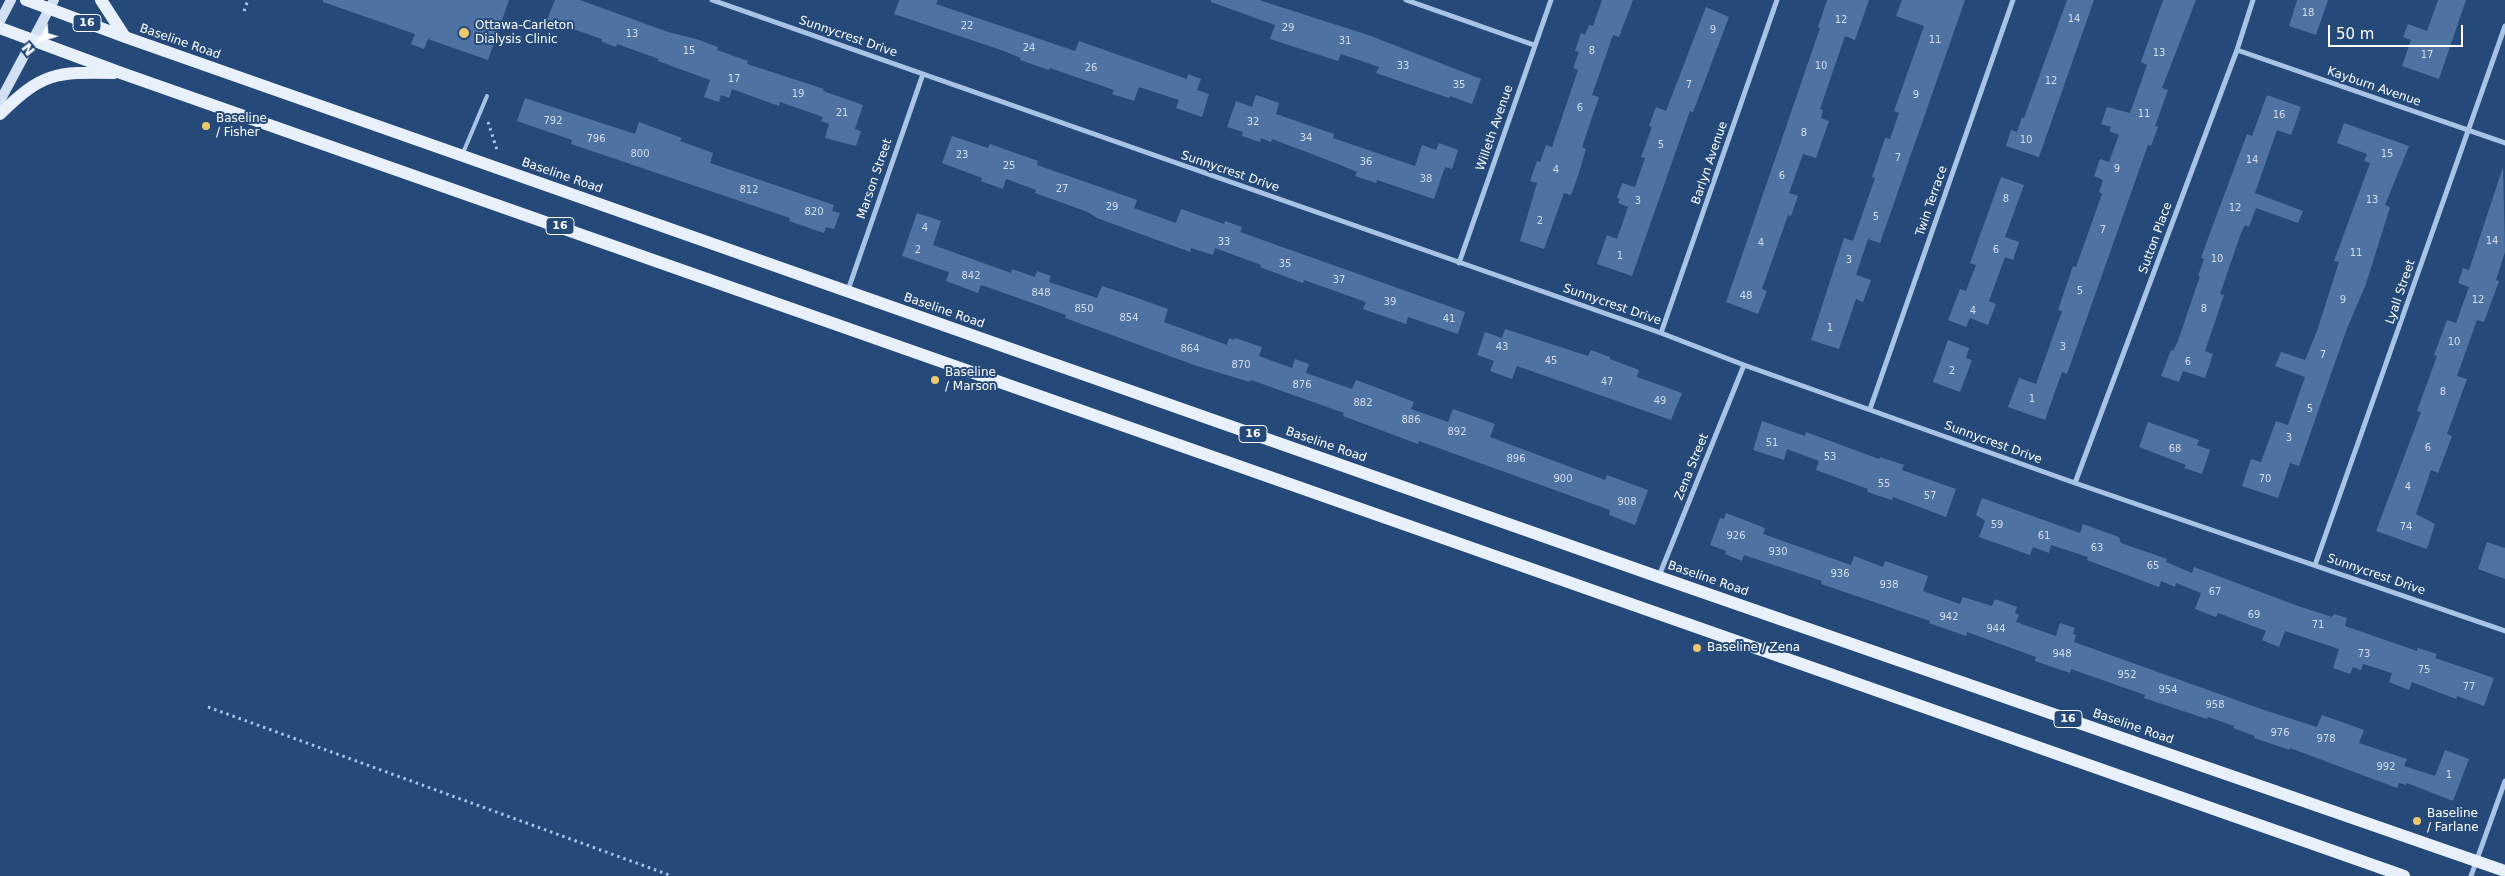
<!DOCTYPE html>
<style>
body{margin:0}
#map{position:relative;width:2505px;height:876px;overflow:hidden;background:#254a7a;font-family:"DejaVu Sans",sans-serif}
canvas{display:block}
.north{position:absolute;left:15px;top:15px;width:50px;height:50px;-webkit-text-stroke:4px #254a7a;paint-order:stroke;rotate:231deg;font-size:14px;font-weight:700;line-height:20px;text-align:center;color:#fff}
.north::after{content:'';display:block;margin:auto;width:18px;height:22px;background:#fff;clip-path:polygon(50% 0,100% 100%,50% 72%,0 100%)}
.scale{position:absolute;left:2328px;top:25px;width:135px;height:22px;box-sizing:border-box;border:2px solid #fff;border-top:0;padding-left:6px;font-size:15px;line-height:18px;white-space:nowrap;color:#fff;-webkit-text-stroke:4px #254a7a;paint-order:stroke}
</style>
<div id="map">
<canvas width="2505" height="876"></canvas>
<div class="north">N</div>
<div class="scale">50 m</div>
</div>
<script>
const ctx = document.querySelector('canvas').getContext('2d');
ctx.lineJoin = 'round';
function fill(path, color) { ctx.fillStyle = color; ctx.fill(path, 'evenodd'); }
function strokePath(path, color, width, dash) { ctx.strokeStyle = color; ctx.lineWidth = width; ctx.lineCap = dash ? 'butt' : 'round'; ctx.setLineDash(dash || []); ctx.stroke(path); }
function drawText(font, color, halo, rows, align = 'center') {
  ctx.font = font + ' "DejaVu Sans",sans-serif'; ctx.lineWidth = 4; ctx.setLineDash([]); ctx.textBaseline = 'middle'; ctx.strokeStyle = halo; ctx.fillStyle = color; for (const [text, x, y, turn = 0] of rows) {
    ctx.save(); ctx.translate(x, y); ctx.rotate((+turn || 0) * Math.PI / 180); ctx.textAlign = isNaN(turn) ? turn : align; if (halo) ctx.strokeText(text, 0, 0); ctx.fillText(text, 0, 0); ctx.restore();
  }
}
fill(new Path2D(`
 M 323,0 L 509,0 L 488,60 L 428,39 L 424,49 L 411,44 L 415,34 L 323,2 Z
 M 555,0 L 580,0 L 668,32 L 696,39 L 718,47 L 717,50 L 748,61 L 747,64 L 824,89 L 823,91 L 863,105 L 855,129 L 861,131 L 856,146 L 825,138 L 829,124 L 821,121 L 823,117 L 780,102 L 779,106 L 732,89 L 729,98 L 721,95 L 719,102 L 704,97 L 710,80 L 658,61 L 659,59 L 617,44 L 616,47 L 602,42 L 602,39 L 547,20 Z
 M 899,0 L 938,0 L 936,4 L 1075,51 L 1079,41 L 1187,79 L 1188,74 L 1201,79 L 1197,90 L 1209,94 L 1202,117 L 1176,108 L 1179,100 L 1139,87 L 1134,101 L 1112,94 L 1114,90 L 1050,68 L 1049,70 L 1020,60 L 1021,58 L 1001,50 L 894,14 Z
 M 1211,0 L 1259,0 L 1371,36 L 1481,79 L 1472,104 L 1450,96 L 1449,98 L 1376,73 L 1379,67 L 1341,54 L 1338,61 L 1270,39 L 1275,25 L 1211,2 Z
 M 1602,0 L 1633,0 L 1619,37 L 1613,35 L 1592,95 L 1599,97 L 1582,147 L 1586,149 L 1578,176 L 1571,195 L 1564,193 L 1544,249 L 1520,241 L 1537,183 L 1530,181 L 1537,161 L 1540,162 L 1546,145 L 1552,147 L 1578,70 L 1573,68 L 1579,52 L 1575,51 L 1581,33 L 1585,35 L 1589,25 L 1593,26 Z
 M 1827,0 L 1869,0 L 1855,40 L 1845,36 L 1820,109 L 1823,110 L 1821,118 L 1829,121 L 1816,158 L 1803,154 L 1789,193 L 1798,196 L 1791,216 L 1788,215 L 1762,289 L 1767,291 L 1758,314 L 1726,302 L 1820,28 L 1818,27 Z
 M 1902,0 L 1965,0 L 1880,243 L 1868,239 L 1856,275 L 1871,280 L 1863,302 L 1856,299 L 1839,349 L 1811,340 L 1844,238 L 1853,241 L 1875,178 L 1872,177 L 1885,138 L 1890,139 L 1899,113 L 1894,111 L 1924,26 L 1896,16 Z
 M 2067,0 L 2094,0 L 2039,157 L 2006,146 L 2011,130 L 2017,132 L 2022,117 L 2024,118 Z
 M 2163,0 L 2196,0 L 2162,88 L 2168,90 L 2155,126 L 2158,127 L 2151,146 L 2148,145 L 2067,374 L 2062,372 L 2045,420 L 2008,407 L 2019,378 L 2036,384 L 2062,311 L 2058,310 L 2073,266 L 2076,267 L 2102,194 L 2099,192 L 2103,180 L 2094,176 L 2100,159 L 2109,162 L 2119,135 L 2109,131 L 2111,127 L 2101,124 L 2107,107 L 2130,113 L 2147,65 L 2141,62 Z
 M 2297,0 L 2328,0 L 2316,35 L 2289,26 Z
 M 2438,0 L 2466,0 L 2439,79 L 2402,66 L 2411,40 L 2403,37 L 2408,24 L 2427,31 Z
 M 1706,7 L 1729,17 L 1693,112 L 1690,111 L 1632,276 L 1597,264 L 1607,235 L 1617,239 L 1628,207 L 1618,203 L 1620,199 L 1617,198 L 1622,183 L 1635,187 L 1645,158 L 1641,157 L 1652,127 L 1649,126 L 1656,107 L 1666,111 Z
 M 1256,95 L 1279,103 L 1276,114 L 1334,134 L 1333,138 L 1415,166 L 1422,145 L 1436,150 L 1439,143 L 1458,150 L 1452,169 L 1445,167 L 1434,199 L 1377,180 L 1376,183 L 1355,176 L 1357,172 L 1338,164 L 1304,151 L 1272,139 L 1271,142 L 1261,138 L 1260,142 L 1242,136 L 1243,132 L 1227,127 L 1236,101 L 1252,107 Z
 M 2267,95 L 2301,107 L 2291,135 L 2277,130 L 2255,193 L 2303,211 L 2298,223 L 2256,208 L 2249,227 L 2245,225 L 2241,233 L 2220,294 L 2224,295 L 2205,351 L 2213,354 L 2205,378 L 2183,371 L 2179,382 L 2161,376 L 2171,350 L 2173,351 L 2178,341 L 2200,276 L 2198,276 L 2204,259 L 2201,258 L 2207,241 L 2247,134 L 2252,136 Z
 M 525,98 L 635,134 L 639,122 L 682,138 L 680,141 L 713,153 L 710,163 L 834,205 L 832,211 L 840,213 L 834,229 L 826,227 L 824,233 L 789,221 L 790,218 L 571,144 L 572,140 L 517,121 Z
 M 2344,123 L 2409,146 L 2385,205 L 2390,207 L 2366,284 L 2346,331 L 2299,466 L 2290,463 L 2278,498 L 2242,486 L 2251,459 L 2261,462 L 2276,421 L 2288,425 L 2305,377 L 2275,366 L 2281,352 L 2305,360 L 2317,331 L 2339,262 L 2334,261 L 2370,163 L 2364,161 L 2367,154 L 2337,143 Z
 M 952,136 L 988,148 L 990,144 L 1038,161 L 1037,165 L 1137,200 L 1134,208 L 1176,223 L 1181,209 L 1224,224 L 1225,221 L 1242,227 L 1240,232 L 1465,312 L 1458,334 L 1408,317 L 1406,324 L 1363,309 L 1366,302 L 1304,280 L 1303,283 L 1260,267 L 1261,265 L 1215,248 L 1213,255 L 1191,248 L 1190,252 L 1097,218 L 1088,212 L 1035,193 L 1036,190 L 1006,179 L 1003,189 L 981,181 L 982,178 L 942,163 Z
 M 2503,167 L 2505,252 L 2496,280 L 2499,281 L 2484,322 L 2477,320 L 2457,376 L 2467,379 L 2447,434 L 2452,436 L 2438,473 L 2431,470 L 2416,514 L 2435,524 L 2427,549 L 2376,531 L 2421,412 L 2417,411 L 2437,356 L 2434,355 L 2447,320 L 2456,323 L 2469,287 L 2458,283 L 2463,268 L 2469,270 Z
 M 2001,177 L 2024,185 L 2005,237 L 2019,242 L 2013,260 L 2005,257 L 1989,301 L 1996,304 L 1988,325 L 1970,318 L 1966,327 L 1948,320 L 1960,289 L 1966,291 L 1976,265 L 1970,263 Z
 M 917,213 L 941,221 L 933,245 L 1011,273 L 1012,269 L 1035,277 L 1037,271 L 1051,276 L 1049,282 L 1097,298 L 1102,286 L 1126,294 L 1168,309 L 1164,322 L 1227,345 L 1229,338 L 1234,340 L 1235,338 L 1262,347 L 1259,356 L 1292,368 L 1295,359 L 1309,364 L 1306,373 L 1352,389 L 1356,380 L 1383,390 L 1414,402 L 1411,409 L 1448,422 L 1453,409 L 1495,424 L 1490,437 L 1605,480 L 1607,475 L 1648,490 L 1635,525 L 1609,515 L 1610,510 L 1419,441 L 1418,444 L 1343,416 L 1344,413 L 1251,380 L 1250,382 L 1197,366 L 1065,318 L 1066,315 L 990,288 L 981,285 L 978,293 L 946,281 L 949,272 L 902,256 Z
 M 1505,329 L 1588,356 L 1591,350 L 1610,357 L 1610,359 L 1639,370 L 1637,377 L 1682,393 L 1671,420 L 1517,366 L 1512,379 L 1490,371 L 1494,361 L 1477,355 L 1485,332 L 1502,338 Z
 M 1948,340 L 1969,348 L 1966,358 L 1972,360 L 1960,392 L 1933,382 Z
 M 1762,421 L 1805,436 L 1806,432 L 1879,459 L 1880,457 L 1904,465 L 1902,470 L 1956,489 L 1946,517 L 1893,497 L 1892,500 L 1867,492 L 1868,489 L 1816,470 L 1819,461 L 1787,449 L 1784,460 L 1753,450 Z
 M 2148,422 L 2199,440 L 2197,445 L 2210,450 L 2202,474 L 2184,468 L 2186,465 L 2139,447 Z
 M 1982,498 L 2080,533 L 2083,524 L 2119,537 L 2121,543 L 2167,559 L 2166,562 L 2192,573 L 2194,567 L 2298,606 L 2332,617 L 2334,614 L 2347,618 L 2345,626 L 2417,651 L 2418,648 L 2437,654 L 2435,658 L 2494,678 L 2484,706 L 2457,696 L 2456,699 L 2412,682 L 2409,690 L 2389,682 L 2392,673 L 2363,664 L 2361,670 L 2353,667 L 2350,674 L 2333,668 L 2339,649 L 2285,631 L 2279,647 L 2262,640 L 2266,631 L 2218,613 L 2216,617 L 2195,609 L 2201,593 L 2176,583 L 2175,587 L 2161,581 L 2159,587 L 2087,560 L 2088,557 L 2051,545 L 2049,553 L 2033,547 L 2030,555 L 1979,537 L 1985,521 L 1976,515 Z
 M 1726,513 L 1765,528 L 1763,534 L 1851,565 L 1854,556 L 1883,567 L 1885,561 L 1928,576 L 1923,591 L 1960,604 L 1963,597 L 1992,606 L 1995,599 L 2017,607 L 2015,613 L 2019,615 L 2016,622 L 2056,636 L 2060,623 L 2075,628 L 2073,634 L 2076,635 L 2074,642 L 2264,710 L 2317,727 L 2322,715 L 2364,730 L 2359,743 L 2407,759 L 2404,766 L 2435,776 L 2445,750 L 2469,759 L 2453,801 L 2407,783 L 2406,785 L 2399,783 L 2397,788 L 2290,748 L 2290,750 L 2254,738 L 2255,736 L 2233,728 L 2234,726 L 2208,717 L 2207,719 L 2144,698 L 2145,695 L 2071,669 L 2070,673 L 2035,661 L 2036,657 L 1967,632 L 1966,636 L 1929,623 L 1930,621 L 1821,584 L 1822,581 L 1744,555 L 1742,561 L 1725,554 L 1726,551 L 1710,545 L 1720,518 L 1724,519 Z
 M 2487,542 L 2505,548 L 2505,579 L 2478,569 Z`), '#4e73a3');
strokePath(new Path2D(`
 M 244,11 L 248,0
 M 488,122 L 497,150
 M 208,707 L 672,876`), '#a9c3e4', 3, [2.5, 4]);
strokePath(new Path2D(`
 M 463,153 L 487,96`), '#a9c3e4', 4);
strokePath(new Path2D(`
 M 712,0 L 1661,333 L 1744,365 L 2075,483 L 2505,631
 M 1406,0 L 1534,45
 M 2237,50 L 2505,143
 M 1459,263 L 1551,0
 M 848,290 L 923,74
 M 1661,333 L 1777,0
 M 1870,409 L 2013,0
 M 2075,483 L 2237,50 L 2253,0
 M 2315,565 L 2505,26
 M 1659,576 L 1744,365
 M 2471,876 L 2505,781`), '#a9c3e4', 5);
strokePath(new Path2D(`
 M 0,21 L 11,0
 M 0,101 L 54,0`), '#d2e0f4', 10);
strokePath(new Path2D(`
 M 26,0 L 125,37 L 1659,577 L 2505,871
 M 101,0 L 125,37
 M 0,28 L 124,74 L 2404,876
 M 0,114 C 43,72 55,72 114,73`), '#e8f0fc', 12);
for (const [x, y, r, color] of [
 [464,33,6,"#edc96e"],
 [206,126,5,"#edc96e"],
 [935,380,5,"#edc96e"],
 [1697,648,5,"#edc96e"],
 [2417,821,5,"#edc96e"]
]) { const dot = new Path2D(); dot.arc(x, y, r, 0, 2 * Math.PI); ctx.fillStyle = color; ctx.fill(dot); strokePath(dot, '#254a7a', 2); }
drawText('10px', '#d3dce8', null, [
 ["18",2308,13],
 ["14",2074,19],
 ["12",1841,20],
 ["22",967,26],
 ["29",1288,28],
 ["9",1713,30],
 ["13",632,34],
 ["11",1935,40],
 ["31",1345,41],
 ["24",1029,48],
 ["15",689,51],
 ["8",1592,51],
 ["13",2159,53],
 ["17",2427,55],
 ["33",1403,66],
 ["10",1821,66],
 ["26",1091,68],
 ["17",734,79],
 ["12",2051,81],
 ["35",1459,85],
 ["7",1689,85],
 ["19",798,94],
 ["9",1916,95],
 ["6",1580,108],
 ["21",842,113],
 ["11",2144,114],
 ["16",2279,115],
 ["792",553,121],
 ["32",1253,122],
 ["8",1804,133],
 ["34",1306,138],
 ["796",596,139],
 ["10",2026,140],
 ["5",1661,145],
 ["800",640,154],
 ["15",2387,154],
 ["23",962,155],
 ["7",1898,158],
 ["14",2252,160],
 ["36",1366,162],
 ["25",1009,166],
 ["9",2117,169],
 ["4",1556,170],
 ["6",1782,176],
 ["38",1426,179],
 ["27",1062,189],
 ["812",749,190],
 ["8",2006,199],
 ["13",2372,200],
 ["3",1638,201],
 ["29",1112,207],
 ["12",2235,208],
 ["820",814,212],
 ["5",1876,217],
 ["2",1540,221],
 ["4",925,228],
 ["7",2103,230],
 ["14",2492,241],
 ["33",1224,242],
 ["4",1761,243],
 ["2",918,250],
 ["6",1996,250],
 ["11",2356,253],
 ["1",1620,256],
 ["10",2217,259],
 ["3",1849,260],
 ["35",1285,264],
 ["842",971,276],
 ["37",1339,280],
 ["5",2080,291],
 ["848",1041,293],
 ["48",1746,296],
 ["9",2343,300],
 ["12",2478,300],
 ["39",1390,302],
 ["850",1084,309],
 ["8",2204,309],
 ["4",1973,311],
 ["854",1129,318],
 ["41",1449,319],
 ["1",1830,328],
 ["10",2454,342],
 ["43",1502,347],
 ["3",2063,347],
 ["864",1190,349],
 ["7",2323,355],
 ["45",1551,361],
 ["6",2188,362],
 ["870",1241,365],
 ["2",1952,371],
 ["47",1607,382],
 ["876",1302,385],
 ["8",2443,392],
 ["1",2032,399],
 ["49",1660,401],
 ["882",1363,403],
 ["5",2310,409],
 ["886",1411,420],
 ["892",1457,432],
 ["3",2289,438],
 ["51",1772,443],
 ["6",2428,448],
 ["68",2175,449],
 ["53",1830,457],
 ["896",1516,459],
 ["900",1563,479],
 ["70",2265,479],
 ["55",1884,484],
 ["4",2408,487],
 ["57",1930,496],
 ["908",1627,502],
 ["59",1997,525],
 ["74",2406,527],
 ["926",1736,536],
 ["61",2044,536],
 ["63",2097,548],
 ["930",1778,552],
 ["65",2153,566],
 ["936",1840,574],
 ["938",1889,585],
 ["67",2215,592],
 ["69",2254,615],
 ["942",1949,617],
 ["71",2318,625],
 ["944",1996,629],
 ["948",2062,654],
 ["73",2364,654],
 ["75",2424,670],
 ["952",2127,675],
 ["77",2469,687],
 ["954",2168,690],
 ["958",2215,705],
 ["976",2280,733],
 ["978",2326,739],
 ["992",2386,767],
 ["1",2449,775]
]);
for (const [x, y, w] of [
 [87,23,28],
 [560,226,28],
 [1253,434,28],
 [2068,719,28]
]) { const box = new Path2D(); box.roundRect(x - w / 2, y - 8.5, w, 17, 4); ctx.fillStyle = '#254a7a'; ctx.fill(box); strokePath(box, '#fff', 1); }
drawText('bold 11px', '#fff', null, [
 ["16",87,23],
 ["16",560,226],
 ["16",1253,434],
 ["16",2068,719]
]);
drawText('12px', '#fff', '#254a7a', [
 ["Ottawa-Carleton",475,26],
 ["Dialysis Clinic",475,40],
 ["Baseline",216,119],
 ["/ Fisher",216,133],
 ["Baseline",945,373],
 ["/ Marson",945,387],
 ["Baseline / Zena",1707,648],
 ["Baseline",2427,814],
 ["/ Farlane",2427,828]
], 'left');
drawText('12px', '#fff', '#254a7a', [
 ["Sunnycrest Drive",848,37,19],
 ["Baseline Road",180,42,19],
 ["Kayburn Avenue",2374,87,19],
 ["Willeth Avenue",1495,128,-71],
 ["Barlyn Avenue",1710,163,-71],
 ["Sunnycrest Drive",1230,172,19],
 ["Baseline Road",562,176,19],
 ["Marson Street",875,179,-71],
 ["Twin Terrace",1932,201,-71],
 ["Sutton Place",2156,238,-70],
 ["Lyall Street",2401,292,-71],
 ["Sunnycrest Drive",1612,305,19],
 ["Baseline Road",944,311,19],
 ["Sunnycrest Drive",1993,443,20],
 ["Baseline Road",1326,445,19],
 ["Zena Street",1692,467,-68],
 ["Sunnycrest Drive",2376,575,19],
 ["Baseline Road",1708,579,19],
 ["Baseline Road",2133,727,19]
]);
</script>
